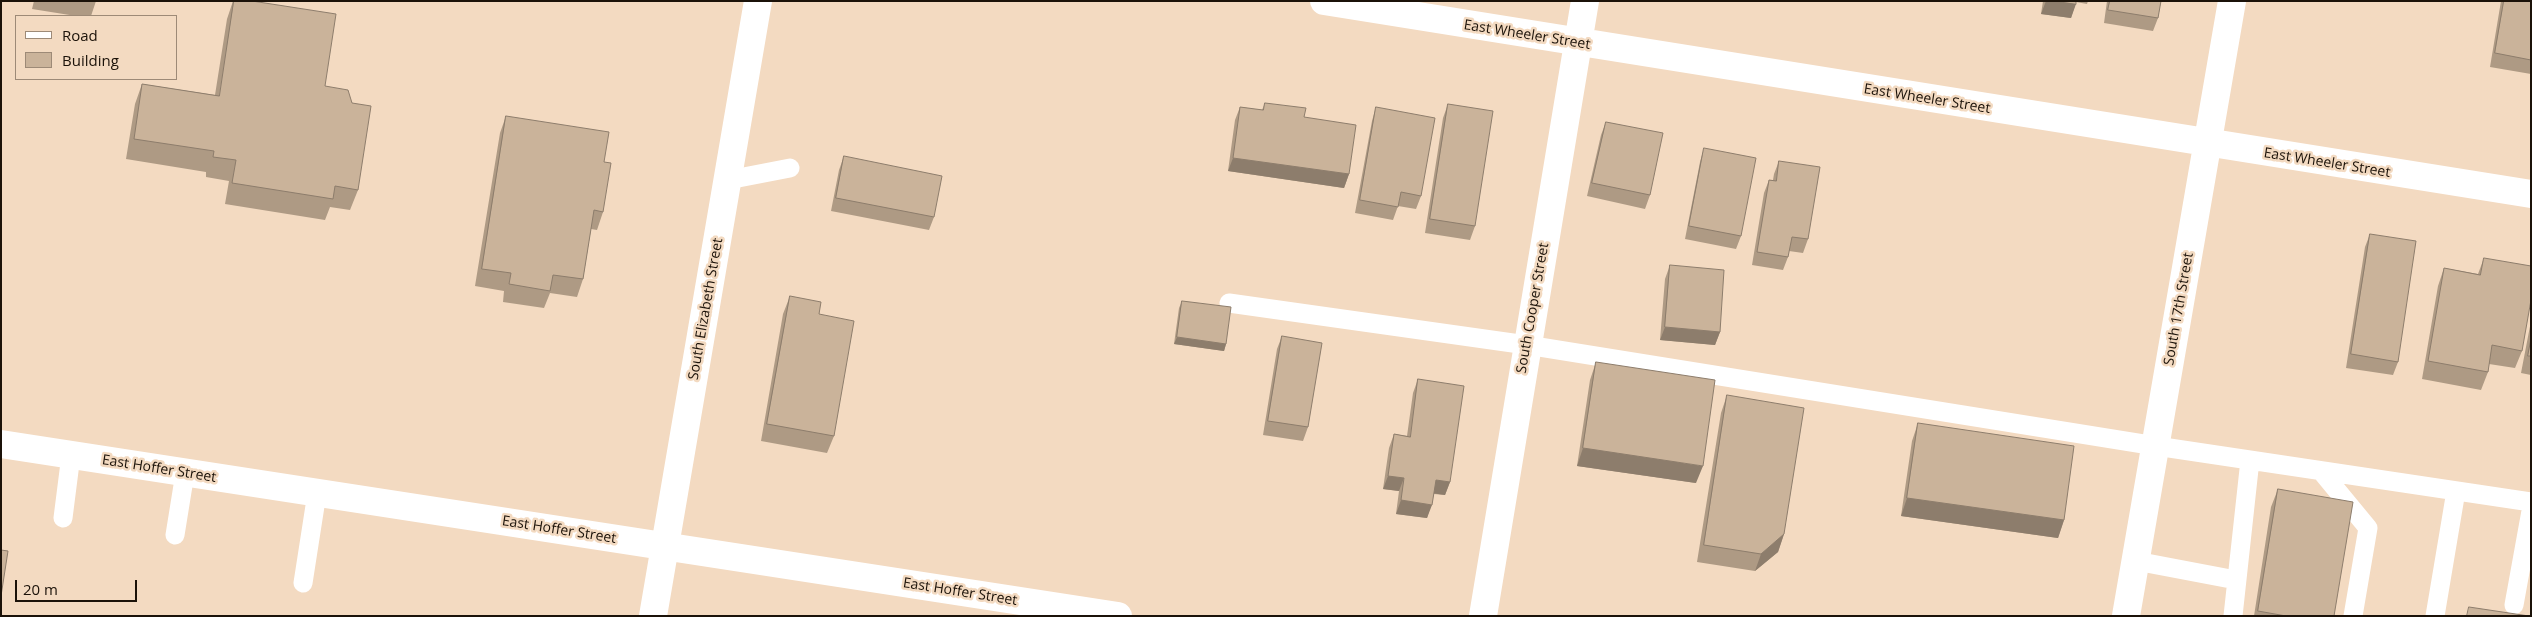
<!DOCTYPE html>
<style>
body{margin:0}
#map{position:relative;width:2532px;height:617px;overflow:hidden;background:#f3dac1;font-family:"Open Sans",sans-serif}
canvas{display:block}
.frame{position:absolute;inset:0;border:2px solid #1b1209;pointer-events:none}
.legend{position:absolute;left:15px;top:15px;width:162px;height:65px;box-sizing:border-box;background:#f3dac1;border:1px solid #9d8a77;margin:0;padding:6px 9px;list-style:none;font-size:15px;color:#1b1209}
.legend li{display:flex;align-items:center;gap:10px;height:25px}
.legend b{width:25px;border:1px solid #9d8a77}
.scale{position:absolute;left:15px;top:580px;width:122px;height:22px;box-sizing:border-box;border:2px solid #1b1209;border-top:0;padding-left:6px;font-size:15px;line-height:18px;white-space:nowrap;color:#1b1209;-webkit-text-stroke:4px #f3dac1;paint-order:stroke}
</style>
<div id="map">
<canvas width="2532" height="617"></canvas>
<div class="frame"></div>
<ul class="legend">
<li><b style="height:6px;background:#fff"></b>Road</li>
<li><b style="height:14px;background:#cab39a"></b>Building</li>
</ul>
<div class="scale">20 m</div>
</div>
<script>
const ctx = document.querySelector('canvas').getContext('2d');
ctx.lineJoin = 'round';
function strokePath(path, color, width, dash) { ctx.strokeStyle = color; ctx.lineWidth = width; ctx.lineCap = dash ? 'butt' : 'round'; ctx.setLineDash(dash || []); ctx.stroke(path); }
function fill(path, color) { ctx.fillStyle = color; ctx.fill(path, 'evenodd'); }
function drawText(font, color, halo, rows, align = 'center') {
  ctx.font = font + ' "Open Sans",sans-serif'; ctx.lineWidth = 5; ctx.setLineDash([]); ctx.textBaseline = 'middle'; ctx.strokeStyle = halo; ctx.fillStyle = color; for (const [text, x, y, turn = 0] of rows) {
    ctx.save(); ctx.translate(x, y); ctx.rotate((+turn || 0) * Math.PI / 180); ctx.textAlign = isNaN(turn) ? turn : align; if (halo) ctx.strokeText(text, 0, 0); ctx.fillText(text, 0, 0); ctx.restore();
  }
}
strokePath(new Path2D(`
 M 728,180 L 790,168
 M 1229,303 L 1527,345 L 2156,446 L 2531,502
 M 2321,471 L 2368,528 L 2353,616
 M 63,518 L 71,455
 M 175,535 L 185,473
 M 2136,561 L 2236,580
 M 303,583 L 317,493
 M 2514,605 L 2531,511
 M 2233,616 L 2250,460
 M 2435,616 L 2456,491`), '#fff', 19);
strokePath(new Path2D(`
 M 1324,1 L 2531,194
 M 1,444 L 1118,616
 M 653,616 L 758,1
 M 1483,616 L 1585,1
 M 2126,616 L 2232,1`), '#fff', 28);
fill(new Path2D(`
 M 34,1 L 96,1 L 91,16 L 76,16 L 32,9 Z
 M 233,1 L 252,1 L 358,190 L 350,210 L 330,207 L 325,220 L 225,204 L 229,181 L 206,177 L 206,172 L 126,159 L 135,104 L 142,84 L 215,95 L 227,19 Z
 M 2043,1 L 2088,1 L 2087,4 L 2076,2 L 2071,18 L 2041,14 Z
 M 2107,1 L 2161,1 L 2158,18 L 2153,31 L 2104,23 Z
 M 2501,1 L 2531,1 L 2531,74 L 2490,67 Z
 M 1265,103 L 1304,117 L 1349,174 L 1344,188 L 1228,171 L 1235,120 L 1240,107 L 1262,110 Z
 M 1448,104 L 1475,226 L 1470,240 L 1425,233 L 1443,118 Z
 M 1376,107 L 1421,196 L 1416,209 L 1398,206 L 1393,220 L 1355,213 L 1372,121 Z
 M 506,116 L 604,162 L 603,212 L 597,230 L 591,229 L 583,279 L 577,297 L 550,293 L 544,308 L 503,302 L 504,291 L 475,286 L 500,133 Z
 M 1606,122 L 1650,195 L 1645,209 L 1587,196 L 1601,135 Z
 M 1704,148 L 1741,236 L 1736,249 L 1685,239 L 1700,162 Z
 M 844,156 L 934,217 L 929,230 L 831,211 L 839,170 Z
 M 1779,161 L 1808,239 L 1803,253 L 1789,251 L 1788,257 L 1783,270 L 1752,265 L 1764,193 L 1769,180 L 1773,180 L 1774,174 Z
 M 2370,234 L 2398,362 L 2393,375 L 2346,368 L 2365,247 Z
 M 2484,258 L 2522,351 L 2515,368 L 2489,364 L 2488,372 L 2481,390 L 2422,379 L 2438,286 L 2444,268 L 2478,274 Z
 M 1670,265 L 1720,332 L 1715,345 L 1660,340 L 1665,279 Z
 M 790,296 L 819,314 L 834,436 L 827,453 L 761,441 L 783,314 Z
 M 1182,301 L 1226,344 L 1224,351 L 1174,344 L 1179,308 Z
 M 2531,321 L 2531,375 L 2521,373 Z
 M 1282,336 L 1308,427 L 1303,441 L 1263,435 L 1277,349 Z
 M 1596,362 L 1696,483 L 1577,466 L 1590,380 Z
 M 1418,379 L 1450,482 L 1445,495 L 1434,494 L 1427,518 L 1396,514 L 1399,491 L 1383,489 L 1389,448 L 1394,434 L 1407,436 L 1413,393 Z
 M 1727,395 L 1784,534 L 1778,552 L 1755,571 L 1697,562 L 1721,413 Z
 M 1918,423 L 2064,520 L 2058,538 L 1901,516 L 1912,441 Z
 M 2278,489 L 2334,616 L 2254,616 L 2271,507 Z`), '#ae9a84');
fill(new Path2D(`
 M 2046,1 L 2054,1 L 2076,4 L 2071,18 L 2041,14 Z
 M 1233,158 L 1349,174 L 1344,188 L 1228,171 Z
 M 1665,327 L 1720,332 L 1715,345 L 1660,340 Z
 M 1177,337 L 1226,344 L 1224,351 L 1174,344 Z
 M 1583,448 L 1703,466 L 1696,483 L 1577,466 Z
 M 1388,476 L 1404,478 L 1399,491 L 1383,489 Z
 M 1436,480 L 1450,482 L 1445,495 L 1431,493 Z
 M 1907,498 L 2064,520 L 2058,538 L 1901,516 Z
 M 1401,500 L 1432,505 L 1427,518 L 1396,514 Z
 M 1784,534 L 1778,552 L 1755,571 L 1761,554 Z`), '#8d7d6c');
const building = new Path2D(`
 M 234,1 L 252,1 L 336,14 L 325,86 L 348,90 L 352,103 L 371,106 L 358,190 L 335,186 L 333,199 L 232,183 L 236,160 L 213,157 L 214,151 L 134,139 L 142,84 L 219,96 Z
 M 2054,1 L 2076,1 L 2076,4 Z
 M 2110,1 L 2161,1 L 2158,18 L 2108,10 Z
 M 2504,1 L 2531,1 L 2531,60 L 2495,53 Z
 M 1265,103 L 1306,108 L 1304,117 L 1356,125 L 1349,174 L 1233,158 L 1240,107 L 1263,110 Z
 M 1448,104 L 1493,111 L 1475,226 L 1430,219 Z
 M 1376,107 L 1435,118 L 1421,196 L 1401,192 L 1398,207 L 1360,200 Z
 M 506,116 L 609,132 L 604,162 L 611,163 L 603,212 L 594,210 L 583,279 L 553,275 L 550,291 L 509,284 L 511,273 L 482,269 Z
 M 1606,122 L 1663,133 L 1650,195 L 1592,183 Z
 M 1704,148 L 1756,158 L 1741,236 L 1689,226 Z
 M 844,156 L 942,176 L 934,217 L 836,198 Z
 M 1779,161 L 1820,167 L 1808,239 L 1792,237 L 1788,257 L 1757,252 L 1769,180 L 1776,181 Z
 M 2370,234 L 2416,241 L 2398,362 L 2351,354 Z
 M 2484,258 L 2531,266 L 2531,300 L 2522,351 L 2492,345 L 2488,372 L 2428,361 L 2444,268 L 2480,275 Z
 M 1670,265 L 1724,270 L 1720,332 L 1665,327 Z
 M 790,296 L 821,302 L 819,314 L 854,321 L 834,436 L 767,424 Z
 M 1182,301 L 1231,307 L 1226,344 L 1177,337 Z
 M 1282,336 L 1322,343 L 1308,427 L 1268,421 Z
 M 2531,339 L 2531,356 L 2528,356 Z
 M 1596,362 L 1715,380 L 1703,466 L 1583,448 Z
 M 1418,379 L 1464,386 L 1450,482 L 1436,480 L 1432,505 L 1401,500 L 1404,478 L 1388,476 L 1394,434 L 1410,437 Z
 M 1727,395 L 1804,408 L 1784,534 L 1761,554 L 1704,545 Z
 M 1918,423 L 2074,446 L 2064,520 L 1907,498 Z
 M 2278,489 L 2353,502 L 2334,616 L 2286,616 L 2258,611 Z
 M 1,550 L 8,551 L 1,596 Z
 M 2469,607 L 2529,616 L 2467,616 Z`);
fill(building, '#cab39a');
strokePath(building, '#8d7d6c', 1);
drawText('14px', '#1b1209', '#f3dac1', [
 ["East Wheeler Street",1527,35,9],
 ["East Wheeler Street",1927,99,9],
 ["East Wheeler Street",2327,163,9],
 ["South Cooper Street",1533,308,-80],
 ["South Elizabeth Street",706,309,-80],
 ["South 17th Street",2179,309,-80],
 ["East Hoffer Street",159,469,9],
 ["East Hoffer Street",559,530,9],
 ["East Hoffer Street",960,592,9]
]);
</script>
